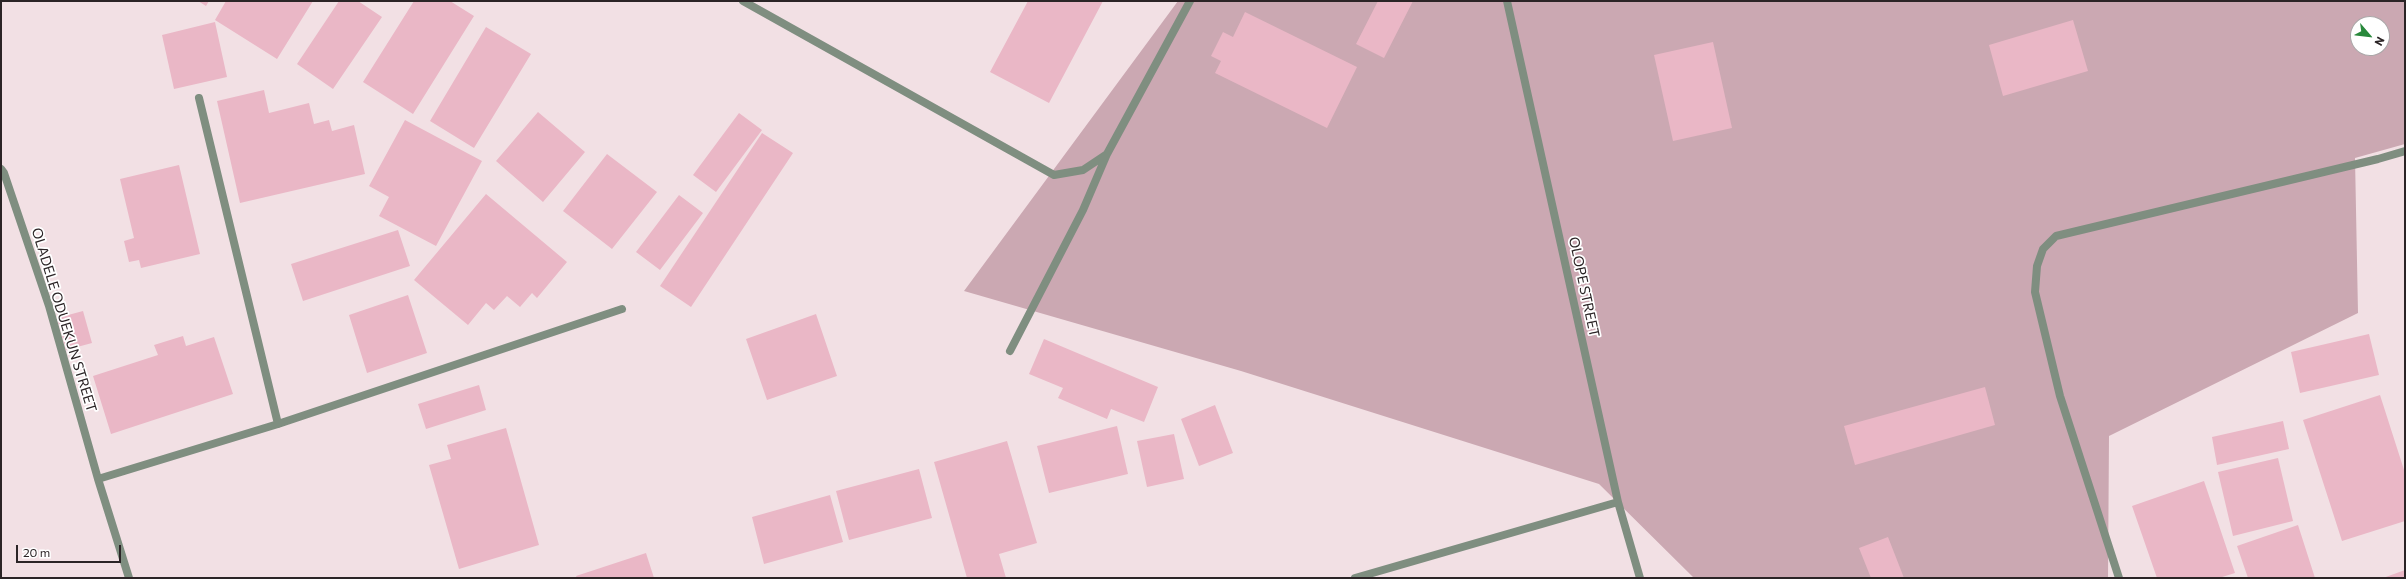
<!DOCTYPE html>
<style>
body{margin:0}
#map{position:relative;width:2406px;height:579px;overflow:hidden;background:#f2e0e4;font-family:Commissioner,sans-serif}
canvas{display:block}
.frame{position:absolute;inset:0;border:2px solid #2b2426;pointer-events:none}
.north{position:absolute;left:2350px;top:16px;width:40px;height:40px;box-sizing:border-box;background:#fff;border:1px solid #aaa7a8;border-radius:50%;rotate:118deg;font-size:11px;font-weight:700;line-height:16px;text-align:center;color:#2b2426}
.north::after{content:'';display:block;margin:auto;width:14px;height:18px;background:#29893c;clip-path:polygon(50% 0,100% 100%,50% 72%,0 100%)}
.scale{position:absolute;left:16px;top:545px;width:105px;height:18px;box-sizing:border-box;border:2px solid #2b2426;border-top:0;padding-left:5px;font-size:12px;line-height:14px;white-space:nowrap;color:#2b2426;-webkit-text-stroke:3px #fff;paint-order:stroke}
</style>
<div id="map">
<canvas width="2406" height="579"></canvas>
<div class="frame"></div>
<div class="north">N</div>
<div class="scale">20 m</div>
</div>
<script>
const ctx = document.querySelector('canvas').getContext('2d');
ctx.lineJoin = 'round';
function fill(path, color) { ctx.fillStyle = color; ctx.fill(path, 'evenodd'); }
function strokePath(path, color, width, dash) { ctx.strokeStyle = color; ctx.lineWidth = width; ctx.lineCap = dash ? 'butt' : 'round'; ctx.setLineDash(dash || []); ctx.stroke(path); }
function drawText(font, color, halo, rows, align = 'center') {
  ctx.font = font + ' Commissioner,sans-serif'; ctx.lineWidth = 3.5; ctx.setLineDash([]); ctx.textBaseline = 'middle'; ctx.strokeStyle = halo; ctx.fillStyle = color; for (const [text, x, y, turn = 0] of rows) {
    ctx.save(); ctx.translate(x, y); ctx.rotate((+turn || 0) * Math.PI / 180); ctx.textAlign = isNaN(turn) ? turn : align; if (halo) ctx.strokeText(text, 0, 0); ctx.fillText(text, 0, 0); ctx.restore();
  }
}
fill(new Path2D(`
 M 1178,1 L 2405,1 L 2405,144 L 2355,158 L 2358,313 L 2109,436 L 2108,578 L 1694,578 L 1599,484 L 1241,371 L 964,291 ZM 2358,24 L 2382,24 L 2382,48 L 2358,48 Z`), '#cba8b2');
fill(new Path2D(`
 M 198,1 L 209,1 L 206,6 Z
 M 226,1 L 313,1 L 277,59 L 215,20 Z
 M 339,1 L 358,1 L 382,17 L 333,89 L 297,64 Z
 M 414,1 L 450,1 L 474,16 L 413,114 L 363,82 Z
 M 1028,1 L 1103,1 L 1049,103 L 990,72 Z
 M 1378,1 L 1413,1 L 1384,58 L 1356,44 Z
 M 1245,12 L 1357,67 L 1327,128 L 1215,73 L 1221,61 L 1211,56 L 1223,32 L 1233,37 Z
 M 2073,20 L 2088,71 L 2003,96 L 1989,45 Z
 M 215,22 L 227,77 L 174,89 L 162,35 Z
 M 486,27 L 531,54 L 474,148 L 430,121 Z
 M 1713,42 L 1732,128 L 1673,141 L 1654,55 Z
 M 264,90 L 269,113 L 309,103 L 314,124 L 329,120 L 332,131 L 354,125 L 365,174 L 240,203 L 217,101 Z
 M 538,112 L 585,152 L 543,202 L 496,161 Z
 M 739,113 L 762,130 L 716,192 L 693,175 Z
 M 405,120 L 482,161 L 436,246 L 379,216 L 389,197 L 369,186 Z
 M 762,133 L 793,153 L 691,307 L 660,286 Z
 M 607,154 L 657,192 L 612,249 L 563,211 Z
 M 179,165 L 200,254 L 141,268 L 139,260 L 129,262 L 124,241 L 134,238 L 120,179 Z
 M 486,194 L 567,262 L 537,298 L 532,293 L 520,307 L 507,296 L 494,310 L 486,303 L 468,325 L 414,280 Z
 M 679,195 L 703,213 L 660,270 L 636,252 Z
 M 398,230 L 410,266 L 303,301 L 291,264 Z
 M 408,295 L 427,353 L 367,373 L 349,315 Z
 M 83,311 L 92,343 L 66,350 L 57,318 Z
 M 816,314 L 837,376 L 767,400 L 746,339 Z
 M 2369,334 L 2379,375 L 2300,393 L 2291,352 Z
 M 183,336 L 186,346 L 214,337 L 233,394 L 111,434 L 93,376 L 158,355 L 154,345 Z
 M 1044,339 L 1158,387 L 1144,422 L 1111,409 L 1107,419 L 1058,398 L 1063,388 L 1029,374 Z
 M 479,385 L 486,410 L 426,429 L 418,404 Z
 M 1985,387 L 1995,425 L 1855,465 L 1844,426 Z
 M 2380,395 L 2405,473 L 2405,521 L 2342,541 L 2303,420 Z
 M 1215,405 L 1233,453 L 1199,466 L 1181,419 Z
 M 2283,421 L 2289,449 L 2217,465 L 2212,437 Z
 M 1117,426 L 1128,474 L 1049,493 L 1037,446 Z
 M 506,428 L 539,545 L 459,569 L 429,465 L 451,459 L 447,445 Z
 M 1174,434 L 1184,479 L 1147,487 L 1137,441 Z
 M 1007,441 L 1037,543 L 999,554 L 1006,578 L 967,578 L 934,462 Z
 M 2278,458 L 2293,521 L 2233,536 L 2218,472 Z
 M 919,469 L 932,518 L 849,540 L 836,491 Z
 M 2204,481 L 2235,573 L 2219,578 L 2157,578 L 2132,506 Z
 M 830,495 L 843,542 L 764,564 L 752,517 Z
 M 2298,525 L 2315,578 L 2248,578 L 2237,546 Z
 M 1888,537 L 1904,578 L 1871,578 L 1859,548 Z
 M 646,553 L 654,578 L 577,578 L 576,576 Z
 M 2405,570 L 2405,578 L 2383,578 Z`), '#eab7c6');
strokePath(new Path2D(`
 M 743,1 L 1054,175 L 1083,170 L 1107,154 L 1190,1
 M 1507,1 L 1618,502 L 1640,578
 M 199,98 L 278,424
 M 1,169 L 4,173 L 49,306 L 98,479 L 129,578
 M 1010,351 L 1083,210 L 1107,154
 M 98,479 L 278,424 L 622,309
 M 1355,578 L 1618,502
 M 2119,578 L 2060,396 L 2035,292 L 2037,266 L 2043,249 L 2056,236 L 2378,159 L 2405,151`), '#7f8e80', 8);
drawText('14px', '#2b2426', '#fff', [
 ["OLOPE STREET",1584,287,78],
 ["OLADELE ODUEKUN STREET",64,320,73]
]);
</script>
